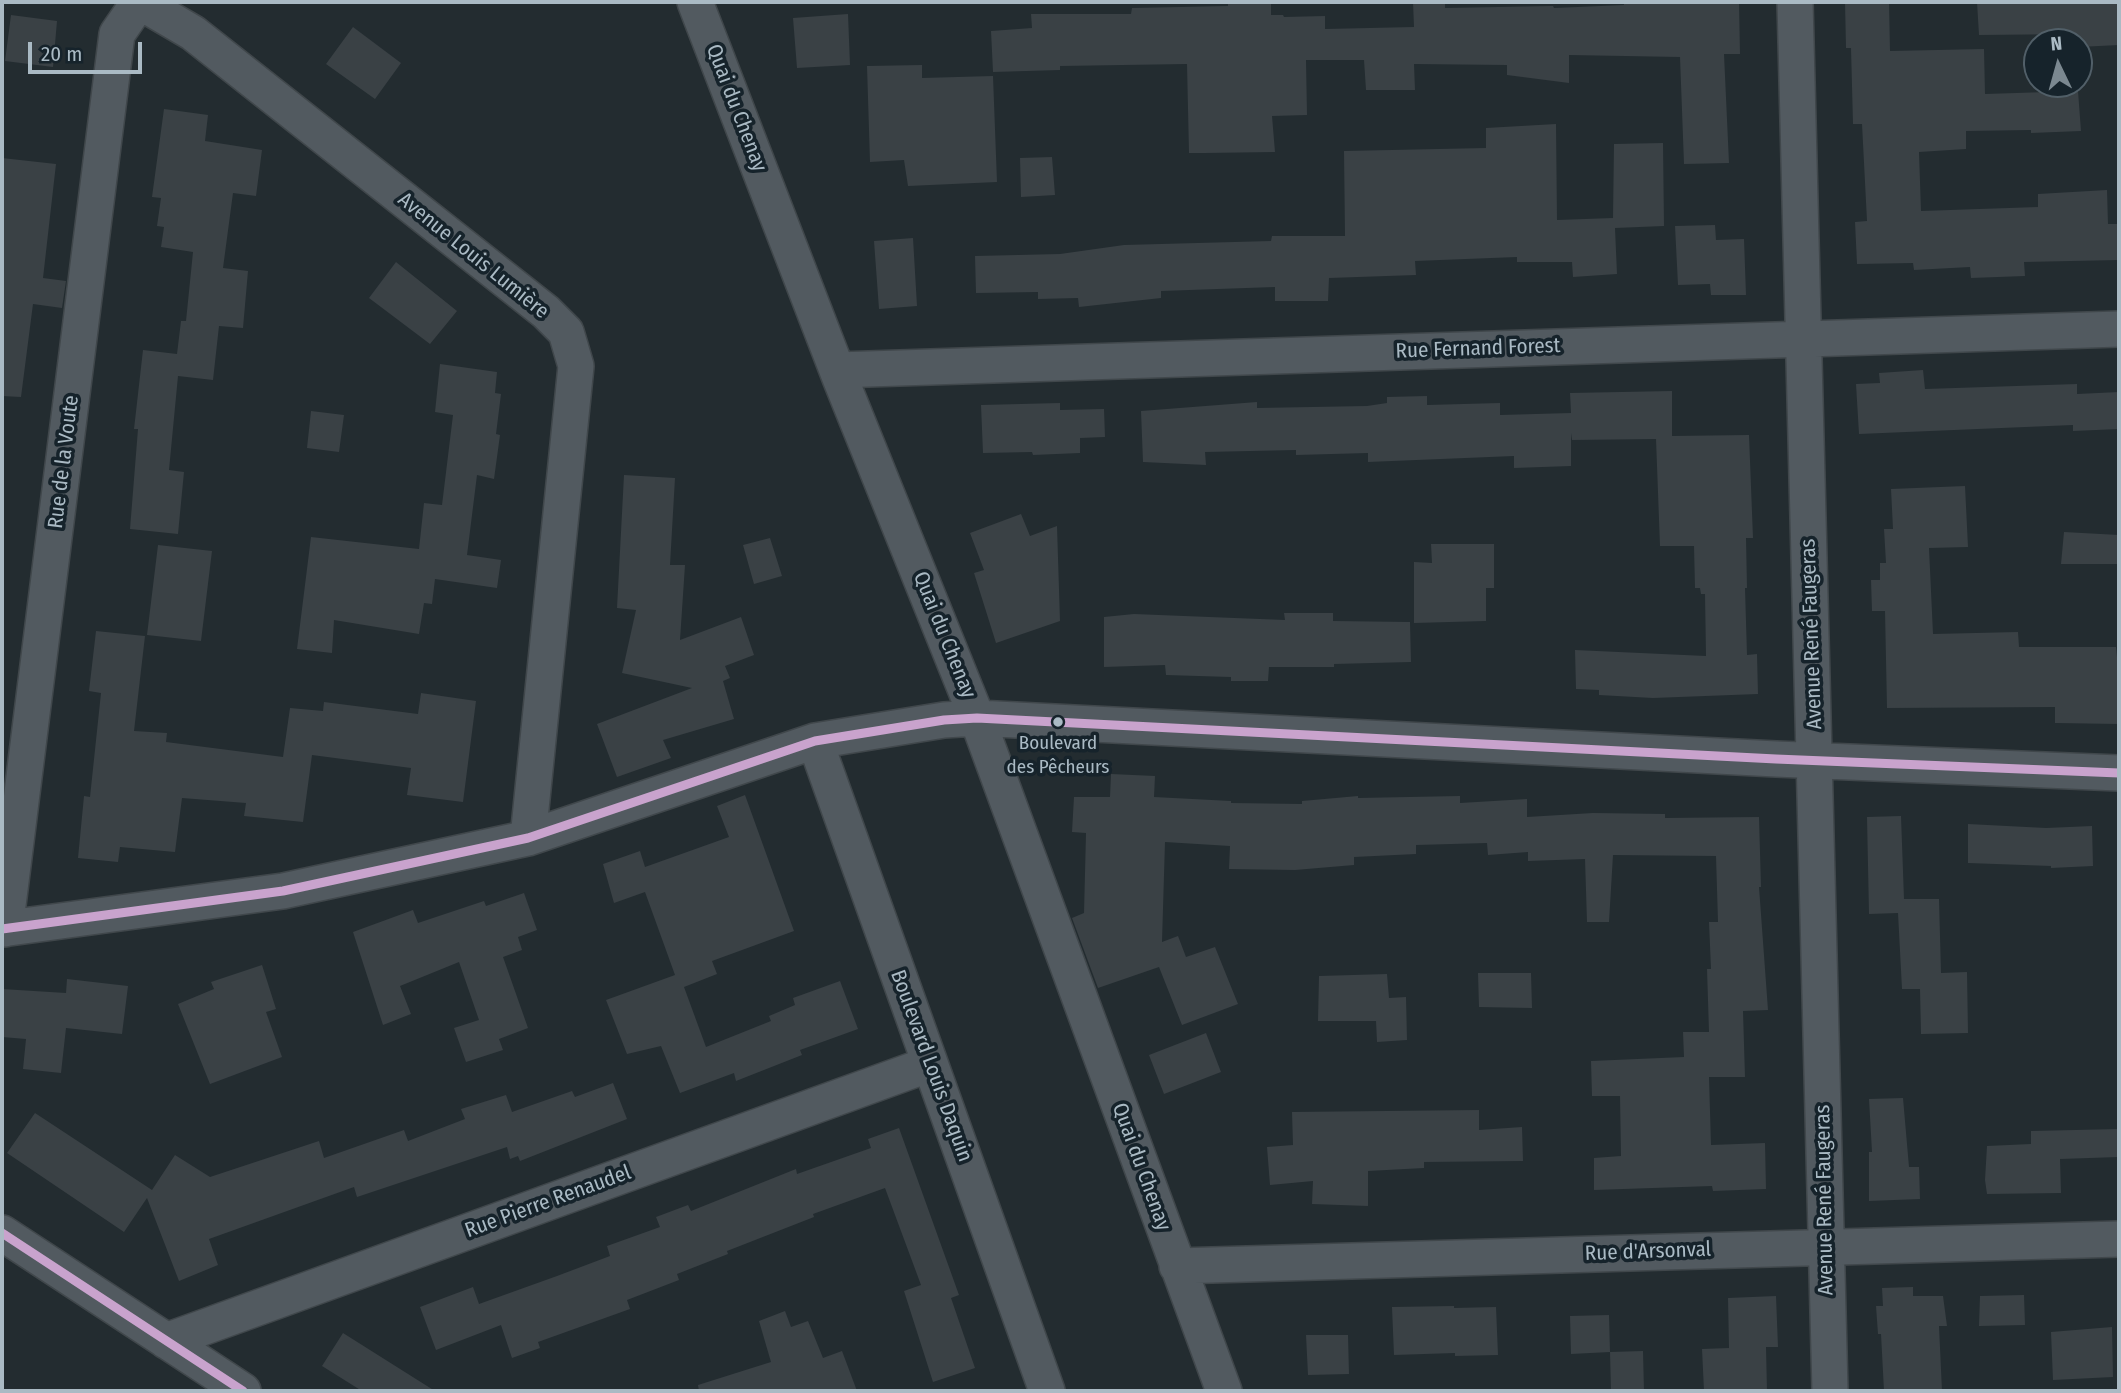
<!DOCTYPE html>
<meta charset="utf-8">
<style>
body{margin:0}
#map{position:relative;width:2121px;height:1393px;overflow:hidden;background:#232c30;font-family:"Fira Sans Condensed",sans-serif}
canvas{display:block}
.frame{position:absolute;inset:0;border:4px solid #aabac4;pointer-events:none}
.north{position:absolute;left:2023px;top:28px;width:70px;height:70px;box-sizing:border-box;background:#16232b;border:2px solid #515f68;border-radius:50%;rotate:355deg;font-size:19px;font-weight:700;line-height:28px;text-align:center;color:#aabac4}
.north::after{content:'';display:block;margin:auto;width:24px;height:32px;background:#7b8890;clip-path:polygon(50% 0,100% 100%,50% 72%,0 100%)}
.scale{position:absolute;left:28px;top:42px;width:114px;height:32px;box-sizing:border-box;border:4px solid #aabac4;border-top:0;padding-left:9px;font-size:21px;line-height:24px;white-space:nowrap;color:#aabac4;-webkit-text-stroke:5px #16232b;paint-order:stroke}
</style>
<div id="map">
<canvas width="2121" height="1393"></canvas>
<div class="frame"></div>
<div class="north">N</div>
<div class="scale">20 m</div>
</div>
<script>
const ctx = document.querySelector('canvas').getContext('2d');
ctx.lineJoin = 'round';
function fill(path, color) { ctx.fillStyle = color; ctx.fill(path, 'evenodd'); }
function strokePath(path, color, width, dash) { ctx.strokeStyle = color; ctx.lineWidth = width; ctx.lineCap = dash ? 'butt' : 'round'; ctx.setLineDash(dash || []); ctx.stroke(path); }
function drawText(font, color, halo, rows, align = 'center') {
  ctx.font = font + ' "Fira Sans Condensed",sans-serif'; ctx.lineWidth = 7; ctx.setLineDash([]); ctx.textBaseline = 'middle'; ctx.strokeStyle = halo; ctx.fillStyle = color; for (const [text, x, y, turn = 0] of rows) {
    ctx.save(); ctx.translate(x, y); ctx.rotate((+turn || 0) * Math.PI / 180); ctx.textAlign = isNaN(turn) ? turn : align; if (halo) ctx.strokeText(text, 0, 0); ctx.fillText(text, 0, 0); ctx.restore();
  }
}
fill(new Path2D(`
 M 1228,2 L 1271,2 L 1271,15 L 1283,15 L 1284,17 L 1325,16 L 1325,29 L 1414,27 L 1413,2 L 1445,2 L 1445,8 L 1553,6 L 1554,8 L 1624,5 L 1624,2 L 1739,2 L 1740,54 L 1724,54 L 1729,163 L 1684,164 L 1680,57 L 1569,55 L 1569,83 L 1507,75 L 1507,65 L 1414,64 L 1415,90 L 1366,90 L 1364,60 L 1306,60 L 1307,115 L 1272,116 L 1275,152 L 1203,153 L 1189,153 L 1187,64 L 1060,66 L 1060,70 L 993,72 L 991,31 L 1032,28 L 1031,14 L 1131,14 L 1132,8 L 1228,6 Z
 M 1845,2 L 1889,2 L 1890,51 L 1984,49 L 1985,94 L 2078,91 L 2081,131 L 2031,133 L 2031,130 L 1966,131 L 1966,149 L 1919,152 L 1921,211 L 2038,207 L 2038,194 L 2107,190 L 2108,224 L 2119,224 L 2119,260 L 2024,262 L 2025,276 L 1971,278 L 1970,267 L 1914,270 L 1913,263 L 1857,264 L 1855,222 L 1867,221 L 1862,124 L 1853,124 L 1851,48 L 1846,48 Z
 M 1977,2 L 2119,2 L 2119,45 L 2079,47 L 2077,34 L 1979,35 Z
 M 848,14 L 850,65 L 797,68 L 793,18 Z
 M 11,15 L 57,21 L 53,67 L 5,61 Z
 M 353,27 L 401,63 L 375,99 L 326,64 Z
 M 922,65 L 922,78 L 993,76 L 997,182 L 908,186 L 904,160 L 870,162 L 867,66 Z
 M 164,109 L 208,115 L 205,141 L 262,150 L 256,196 L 233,193 L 223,268 L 248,271 L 243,328 L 219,326 L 213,380 L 178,376 L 169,470 L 184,472 L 178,534 L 130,529 L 138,429 L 134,429 L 143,350 L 177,354 L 181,321 L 186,321 L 193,252 L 161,247 L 164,227 L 157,226 L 161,198 L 152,197 Z
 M 1556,124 L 1557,220 L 1613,218 L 1614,144 L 1663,143 L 1664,226 L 1615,228 L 1617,274 L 1573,277 L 1572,262 L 1517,262 L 1517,257 L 1415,261 L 1416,275 L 1329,278 L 1328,301 L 1275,301 L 1275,287 L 1161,291 L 1161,298 L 1079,307 L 1078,298 L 1038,299 L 1038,292 L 976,293 L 975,256 L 1060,254 L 1124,245 L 1271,241 L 1272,236 L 1345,236 L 1344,151 L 1486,148 L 1486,128 Z
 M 1052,157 L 1055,195 L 1021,197 L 1020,158 Z
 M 2,158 L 56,164 L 43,278 L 66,281 L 62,308 L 33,304 L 21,397 L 2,396 Z
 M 1715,225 L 1716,240 L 1744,239 L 1746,295 L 1711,295 L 1710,284 L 1678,285 L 1675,226 Z
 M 913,238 L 917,306 L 879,309 L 874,241 Z
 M 396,262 L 457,311 L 430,344 L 369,298 Z
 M 440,364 L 497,372 L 495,393 L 501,394 L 496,434 L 500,435 L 494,479 L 477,475 L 467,555 L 501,560 L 497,588 L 435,579 L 432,604 L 424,603 L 419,634 L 334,620 L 332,653 L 297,649 L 311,537 L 419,549 L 424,503 L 442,505 L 453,415 L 435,412 Z
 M 1923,370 L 1925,389 L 2077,384 L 2077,394 L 2119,392 L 2119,429 L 2073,431 L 2073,425 L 1859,434 L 1856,384 L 1880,383 L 1879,373 Z
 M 1672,391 L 1672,436 L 1749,435 L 1753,538 L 1746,538 L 1747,588 L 1745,588 L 1747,655 L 1757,654 L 1758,694 L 1653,698 L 1599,695 L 1599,690 L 1576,689 L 1575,650 L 1706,656 L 1705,594 L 1701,594 L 1700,588 L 1695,588 L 1694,546 L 1660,546 L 1656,439 L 1572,440 L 1571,433 L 1571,466 L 1514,468 L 1514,456 L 1368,462 L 1368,453 L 1296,455 L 1296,450 L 1205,452 L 1206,465 L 1143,462 L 1141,411 L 1257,402 L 1257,408 L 1367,406 L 1387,403 L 1387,397 L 1427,396 L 1427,405 L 1500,403 L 1500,415 L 1571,413 L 1570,393 Z
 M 1060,403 L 1060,410 L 1104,409 L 1105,437 L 1080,438 L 1080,453 L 1033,455 L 1032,452 L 983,453 L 981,405 Z
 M 311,411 L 344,415 L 339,452 L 307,448 Z
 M 624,475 L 675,478 L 670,565 L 685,565 L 680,640 L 741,617 L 754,655 L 725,666 L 730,678 L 723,681 L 734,719 L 663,740 L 671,758 L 617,777 L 597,724 L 692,688 L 622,673 L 636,610 L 617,608 Z
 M 1965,486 L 1968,547 L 1929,548 L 1933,634 L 2018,632 L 2019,647 L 2116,647 L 2119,677 L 2119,724 L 2055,723 L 2055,707 L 1887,708 L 1885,611 L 1872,611 L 1871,580 L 1880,580 L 1880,563 L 1886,563 L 1884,529 L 1893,529 L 1891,489 Z
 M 1021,514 L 1030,536 L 1057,526 L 1060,621 L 996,643 L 974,573 L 984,570 L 970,533 Z
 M 2064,532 L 2119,535 L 2119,564 L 2061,564 Z
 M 770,538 L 782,576 L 754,584 L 743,545 Z
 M 1431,544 L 1494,544 L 1494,588 L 1486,588 L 1486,621 L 1414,623 L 1414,562 L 1432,563 Z
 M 158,545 L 212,551 L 201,641 L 147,635 Z
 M 1284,613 L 1333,613 L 1333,621 L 1410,622 L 1411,662 L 1334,664 L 1334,667 L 1269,667 L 1268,681 L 1231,681 L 1231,677 L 1166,675 L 1165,665 L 1104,667 L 1104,617 L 1134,614 L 1285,620 Z
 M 96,631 L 145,636 L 134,731 L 167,733 L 166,742 L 283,757 L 290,708 L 323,711 L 324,702 L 418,714 L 421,693 L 476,701 L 463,802 L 407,795 L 411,768 L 312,755 L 303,822 L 244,816 L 246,803 L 182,798 L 175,852 L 120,847 L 118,862 L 78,858 L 84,796 L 90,797 L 101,693 L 89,691 Z
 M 1111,774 L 1155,776 L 1154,797 L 1231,801 L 1231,803 L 1302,804 L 1302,801 L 1358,796 L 1358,798 L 1460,796 L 1460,803 L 1527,799 L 1527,817 L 1593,813 L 1665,814 L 1665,818 L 1759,817 L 1761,887 L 1759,887 L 1768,1010 L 1743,1011 L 1745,1077 L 1709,1077 L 1711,1145 L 1765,1143 L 1766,1189 L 1713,1191 L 1712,1186 L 1594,1190 L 1594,1158 L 1621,1156 L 1620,1096 L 1592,1096 L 1591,1061 L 1684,1057 L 1683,1032 L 1709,1032 L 1707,969 L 1711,969 L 1709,922 L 1718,922 L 1716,856 L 1613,855 L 1609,922 L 1587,922 L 1585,859 L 1528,861 L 1528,852 L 1488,855 L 1487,843 L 1416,845 L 1416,854 L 1354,857 L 1354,865 L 1295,870 L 1229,869 L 1230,846 L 1165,842 L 1162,942 L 1178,936 L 1186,957 L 1215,947 L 1238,1004 L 1182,1025 L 1159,967 L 1098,988 L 1072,918 L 1084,913 L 1086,833 L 1072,832 L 1074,797 L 1110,797 Z
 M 745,795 L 794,931 L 712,961 L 717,974 L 684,987 L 706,1047 L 771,1021 L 769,1016 L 795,1005 L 793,998 L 840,981 L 858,1029 L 800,1050 L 802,1055 L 736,1081 L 734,1073 L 680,1093 L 661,1046 L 627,1054 L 606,1000 L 675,975 L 645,892 L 614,903 L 603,864 L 640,851 L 645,867 L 729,837 L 717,806 Z
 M 1901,816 L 1904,899 L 1939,899 L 1941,973 L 1967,972 L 1968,1033 L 1921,1034 L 1920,989 L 1902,989 L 1898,913 L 1869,914 L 1867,817 Z
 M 1968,824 L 2046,828 L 2092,826 L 2093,866 L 2051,868 L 2051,866 L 1968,863 Z
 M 524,893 L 537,930 L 518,937 L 522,950 L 503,957 L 528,1028 L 499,1039 L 503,1050 L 466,1062 L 454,1028 L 479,1020 L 459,962 L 400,986 L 411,1014 L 383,1025 L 353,932 L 413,910 L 418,923 L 484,901 L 486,906 Z
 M 262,965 L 276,1009 L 266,1012 L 282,1057 L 210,1084 L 178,1004 L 214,989 L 211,982 Z
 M 1478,973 L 1531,973 L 1532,1008 L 1479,1007 Z
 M 1387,974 L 1389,998 L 1406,997 L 1407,1040 L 1377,1042 L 1376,1021 L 1318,1021 L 1319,976 Z
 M 67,979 L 128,986 L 122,1034 L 66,1028 L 61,1073 L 23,1069 L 26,1039 L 2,1037 L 2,989 L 66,993 Z
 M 1206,1033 L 1221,1072 L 1164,1094 L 1149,1055 Z
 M 613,1083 L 627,1119 L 520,1161 L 518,1156 L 510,1159 L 507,1147 L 357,1197 L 354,1187 L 209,1239 L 218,1265 L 179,1281 L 147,1198 L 124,1232 L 7,1153 L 35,1113 L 152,1190 L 175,1155 L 210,1177 L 319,1141 L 324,1158 L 404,1130 L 408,1141 L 465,1119 L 461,1109 L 506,1095 L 512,1112 L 572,1091 L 575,1097 Z
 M 1903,1098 L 1909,1167 L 1919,1167 L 1920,1199 L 1869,1201 L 1869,1152 L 1872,1152 L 1869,1099 Z
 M 1479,1110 L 1479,1130 L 1522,1127 L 1523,1161 L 1424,1162 L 1424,1168 L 1368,1171 L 1368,1206 L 1312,1204 L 1313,1181 L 1270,1185 L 1267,1147 L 1293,1145 L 1292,1112 Z
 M 899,1128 L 959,1295 L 951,1298 L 975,1368 L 933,1382 L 904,1291 L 921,1285 L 885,1188 L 813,1214 L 814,1217 L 727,1251 L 728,1254 L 677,1274 L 679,1280 L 627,1300 L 630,1309 L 538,1342 L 540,1348 L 512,1358 L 501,1325 L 436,1350 L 420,1307 L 473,1287 L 479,1304 L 557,1276 L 610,1256 L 607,1246 L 660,1227 L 656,1217 L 688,1205 L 691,1211 L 796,1169 L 797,1174 L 871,1148 L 868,1139 Z
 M 2119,1129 L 2119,1157 L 2060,1159 L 2061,1193 L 1987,1194 L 1985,1180 L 1987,1146 L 2031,1144 L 2031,1131 Z
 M 1913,1287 L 1913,1296 L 1943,1296 L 1947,1326 L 1939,1326 L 1942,1391 L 1884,1391 L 1881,1334 L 1878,1334 L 1876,1306 L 1883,1306 L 1882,1288 Z
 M 2024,1295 L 2025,1325 L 1979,1326 L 1980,1296 Z
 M 1776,1296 L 1778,1347 L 1766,1347 L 1767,1391 L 1704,1391 L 1702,1349 L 1729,1348 L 1728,1298 Z
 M 1454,1306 L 1454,1308 L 1496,1307 L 1498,1355 L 1455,1356 L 1455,1353 L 1394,1355 L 1392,1307 Z
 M 785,1311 L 791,1327 L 808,1321 L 823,1358 L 842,1351 L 857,1391 L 699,1391 L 698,1385 L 771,1362 L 759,1321 Z
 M 1609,1315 L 1610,1352 L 1643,1351 L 1644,1391 L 1611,1391 L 1610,1352 L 1571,1354 L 1570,1316 Z
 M 2112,1327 L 2113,1377 L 2053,1380 L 2051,1332 Z
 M 343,1333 L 435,1391 L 362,1391 L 322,1366 Z
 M 1306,1335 L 1348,1335 L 1349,1374 L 1308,1375 Z`), '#3a4145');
const street = new Path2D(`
 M 140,2 L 193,33 L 546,312 L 566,332 L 576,366 L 528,838
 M 695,2 L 840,378 L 977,718 L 1224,1391
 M 1795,2 L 1830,1391
 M 837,370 L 2119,329
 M 815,741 L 1047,1391
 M 2,929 L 283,891 L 528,838 L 815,741 L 944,720 L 977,718 L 1776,759 L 2119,773
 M 5,929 L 117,34 L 139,2
 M 2,1233 L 243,1391
 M 1177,1266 L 2119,1239
 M 166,1341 L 930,1064`);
strokePath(street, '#40474b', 38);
strokePath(street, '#525a60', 35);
strokePath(new Path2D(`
 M 2,929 L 283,891 L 528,838 L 815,741 L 944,720 L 977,718 L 1776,759 L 2119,773
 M 2,1233 L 243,1391`), '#c9a3cd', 9);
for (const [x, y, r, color] of [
 [1058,722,6,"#aabac4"]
]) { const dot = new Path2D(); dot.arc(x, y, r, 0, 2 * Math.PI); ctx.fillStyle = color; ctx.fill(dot); strokePath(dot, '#16232b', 2.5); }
drawText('19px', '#aabac4', '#16232b', [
 ["Boulevard",1058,744],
 ["des Pêcheurs",1058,768]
]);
drawText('21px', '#aabac4', '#16232b', [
 ["Quai du Chenay",736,108,69],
 ["Avenue Louis Lumière",473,256,39],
 ["Rue Fernand Forest",1478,349,-2],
 ["Rue de la Voute",64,462,-83],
 ["Avenue René Faugeras",1812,634,-92],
 ["Quai du Chenay",944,635,68],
 ["Boulevard Louis Daquin",931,1066,70],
 ["Quai du Chenay",1141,1167,70],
 ["Avenue René Faugeras",1825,1200,-91],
 ["Rue Pierre Renaudel",548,1202,-20],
 ["Rue d'Arsonval",1648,1252,-2]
]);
</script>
